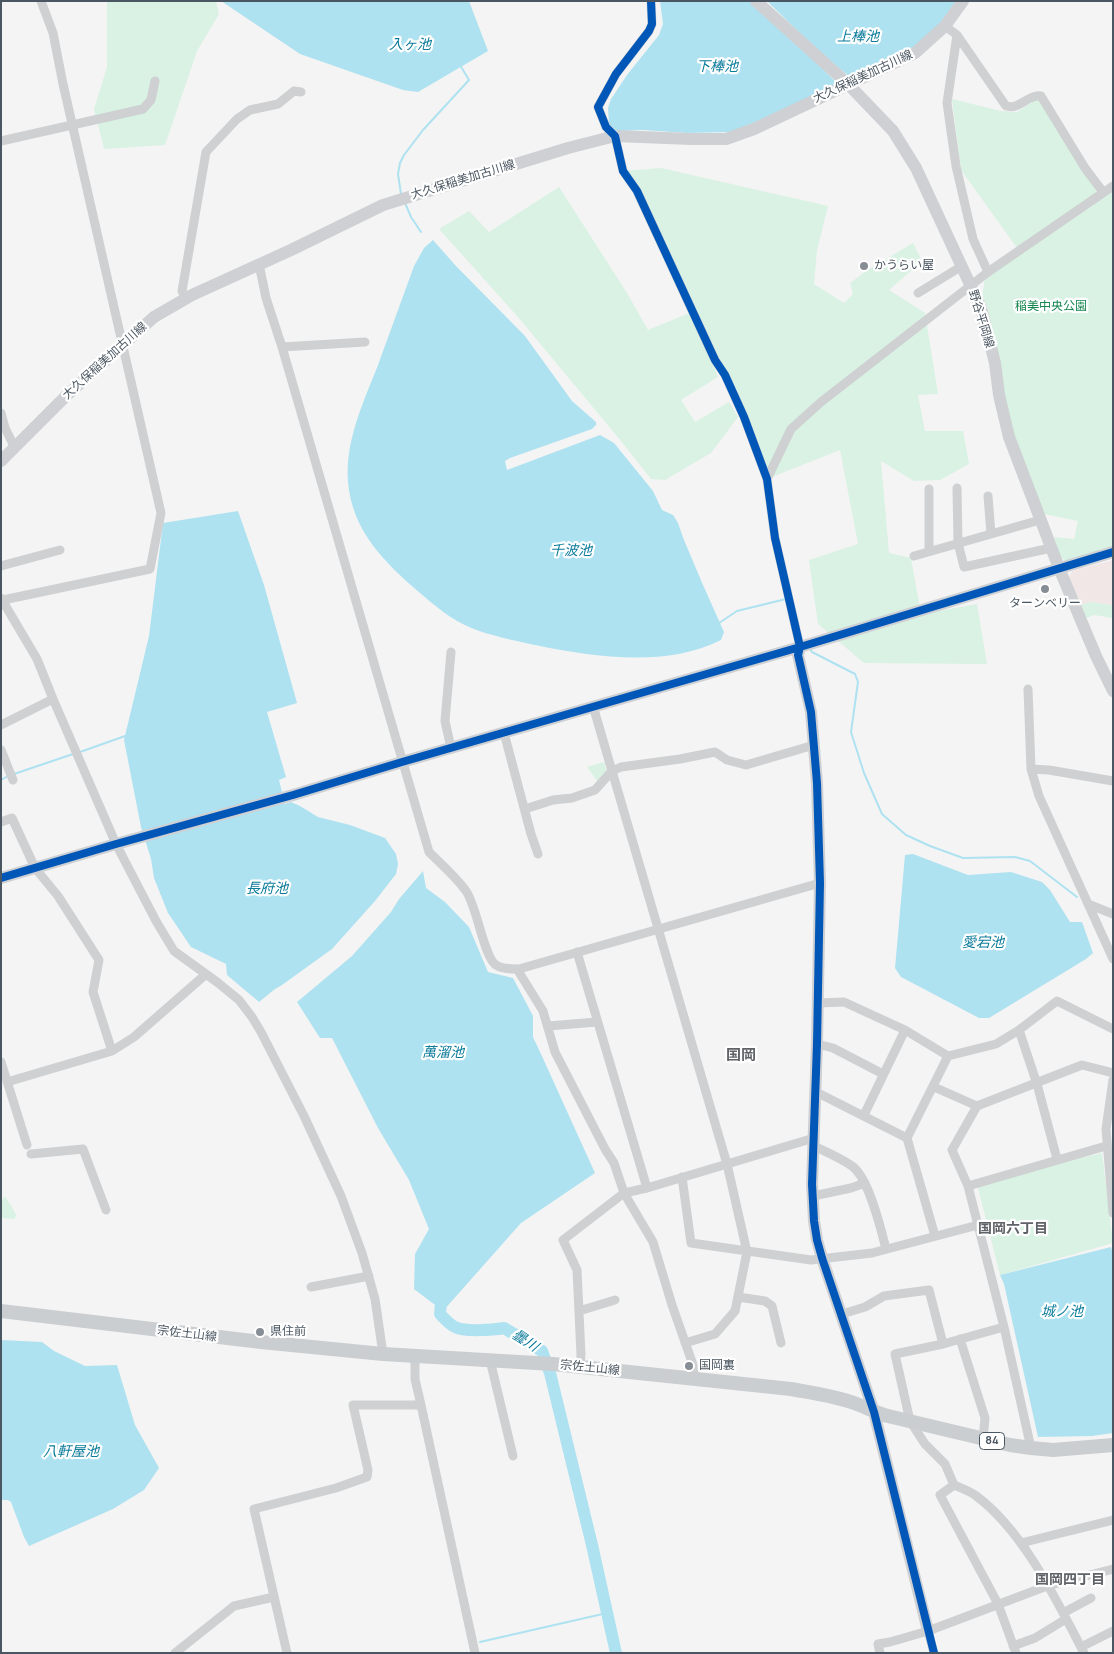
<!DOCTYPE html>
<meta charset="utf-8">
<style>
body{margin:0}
#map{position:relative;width:1114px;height:1654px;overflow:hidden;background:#f4f4f4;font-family:Manrope,sans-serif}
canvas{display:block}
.frame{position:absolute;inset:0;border:2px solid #4a5661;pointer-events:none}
</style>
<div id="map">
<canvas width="1114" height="1654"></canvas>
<div class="frame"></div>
</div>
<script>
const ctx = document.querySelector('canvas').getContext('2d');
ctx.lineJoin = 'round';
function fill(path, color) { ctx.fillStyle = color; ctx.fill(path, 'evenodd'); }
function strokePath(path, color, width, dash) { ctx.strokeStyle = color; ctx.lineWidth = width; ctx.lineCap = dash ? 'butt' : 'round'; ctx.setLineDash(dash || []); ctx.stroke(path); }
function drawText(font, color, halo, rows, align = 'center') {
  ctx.font = font + ' Manrope,"Noto Sans JP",sans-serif'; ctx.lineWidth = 4.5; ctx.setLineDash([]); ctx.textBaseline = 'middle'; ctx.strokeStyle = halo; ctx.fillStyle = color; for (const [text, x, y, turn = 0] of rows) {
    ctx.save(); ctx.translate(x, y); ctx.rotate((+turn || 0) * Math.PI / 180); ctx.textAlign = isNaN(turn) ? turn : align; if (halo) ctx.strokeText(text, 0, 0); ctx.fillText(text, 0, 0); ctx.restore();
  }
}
fill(new Path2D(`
 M 1113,560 L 1113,605 L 1091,602 L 1080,605 L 1069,577 L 1072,571 Z`), '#f1e7e6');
fill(new Path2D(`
 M 107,1 L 216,1 L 219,14 L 197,51 L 165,145 L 104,149 L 94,109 L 107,67 Z
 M 1038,98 L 1097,192 L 1017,248 L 961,170 L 952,99 L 1001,111 L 1017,112 Z
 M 661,168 L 828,206 L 817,250 L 814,284 L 844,303 L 853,294 L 850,283 L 866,271 L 913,243 L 922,261 L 889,290 L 925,313 L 938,394 L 918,395 L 925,431 L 963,431 L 969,464 L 940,480 L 914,481 L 881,461 L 889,553 L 911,558 L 921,614 L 977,604 L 987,664 L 864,663 L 818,624 L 809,560 L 858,544 L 840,450 L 767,479 L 738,405 L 694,316 L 718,377 L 681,400 L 695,422 L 729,402 L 738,417 L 711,453 L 665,480 L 651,479 L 621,441 L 518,317 L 439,229 L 469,211 L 489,232 L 559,187 L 627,293 L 648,330 L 692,312 L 623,171 Z
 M 1113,191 L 1113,546 L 1066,561 L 1060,557 L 1054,537 L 1074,539 L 1078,521 L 1044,514 L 1016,443 L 982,299 L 985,277 Z
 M 1091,602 L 1113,605 L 1113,618 L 1094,615 L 1086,618 L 1080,605 Z
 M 604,762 L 607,772 L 598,782 L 587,767 Z
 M 1102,1153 L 1113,1243 L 1000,1275 L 978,1188 L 983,1181 Z
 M 5,1196 L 16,1214 L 15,1219 L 1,1218 L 1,1202 Z`), '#d9f2e3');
fill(new Path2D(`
 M 221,1 L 469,1 L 488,51 L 418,92 L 403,90 L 300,54 Z
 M 660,1 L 753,1 L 835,81 L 833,87 L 792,107 L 731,132 L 687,133 L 643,130 L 617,131 L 612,128 L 609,123 L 608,108 L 611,99 L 627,75 L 659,35 L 663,24 Z
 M 767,1 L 956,1 L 935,31 L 908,54 L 851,78 L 812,45 Z
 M 433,240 L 456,266 L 525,336 L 572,401 L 596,422 L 596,425 L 592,429 L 510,458 L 505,461 L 507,470 L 600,435 L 614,443 L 653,491 L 662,510 L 673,515 L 678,523 L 684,540 L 703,585 L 724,632 L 721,640 C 665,668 594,657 535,645 C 512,640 491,636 469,627 C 451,619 435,606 420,593 C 385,563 352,531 348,482 C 345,441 363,403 378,365 C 390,332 402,299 414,266 L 424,248 Z
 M 238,511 L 264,585 L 297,703 L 267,712 L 286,777 L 279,780 L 285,804 L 291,802 L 300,806 L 318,817 L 350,825 L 385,838 L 396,854 L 398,864 L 396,874 L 375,901 L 332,949 L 282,985 L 275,989 L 259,1002 L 227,975 L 226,964 L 191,947 L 168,913 L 154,878 L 151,859 L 141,827 L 124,740 L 149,636 L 163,523 Z
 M 913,854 L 968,875 L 1011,872 L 1042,882 L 1050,890 L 1070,922 L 1082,922 L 1093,953 L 1086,959 L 989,1018 L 979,1018 L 901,977 L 895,968 L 905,855 Z
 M 423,871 L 426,888 L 445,902 L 469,927 L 488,972 L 513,978 L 533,1016 L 533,1037 L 541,1054 L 595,1173 L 521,1223 L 443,1311 L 414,1289 L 415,1254 L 429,1229 L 409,1180 L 378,1128 L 332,1038 L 320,1038 L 297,1002 L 352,956 L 391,912 L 399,899 Z
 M 1111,1247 L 1113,1254 L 1113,1433 L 1092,1436 L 1038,1437 L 1004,1284 L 1000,1275 Z
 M 1,1340 L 42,1342 L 54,1351 L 85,1366 L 117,1365 L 135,1425 L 159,1468 L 144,1490 L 113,1509 L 29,1546 L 24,1537 L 11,1502 L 8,1500 L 1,1500 Z`), '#aee2f0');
strokePath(new Path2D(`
 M 401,194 L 398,174 L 400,163 L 404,155 L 423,130 L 469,80 L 460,65
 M 405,203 L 411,217 L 421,232
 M 719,623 L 737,611 L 786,599
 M 810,649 L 812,652 L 855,674 L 858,682 L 851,732 L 864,773 L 882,814 L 906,835 L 930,846 L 963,858 L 1015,857 L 1030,861 L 1077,897
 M 80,752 L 128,735
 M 14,774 L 73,754
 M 1,780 L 8,776
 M 480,1642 L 607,1613`), '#aee2f0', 2);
strokePath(new Path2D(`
 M 442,1293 L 440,1314 C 445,1319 449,1324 455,1327 C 464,1332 493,1330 504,1328 L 542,1351 L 550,1373 L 592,1545 L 616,1653`), '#aee2f0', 12);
strokePath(new Path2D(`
 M 651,1 L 652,24 L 649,31 L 616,74 L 598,107 L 606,127 L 615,136 L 623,171 L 637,191 L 715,360 L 725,375 L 744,417 L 767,479 L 775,538 L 800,647
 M 945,26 L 957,35 L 947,103 L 956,166 L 973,239 L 988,272
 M 957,35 L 1006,106 C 1020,110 1028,94 1041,96 L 1085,168 L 1103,192
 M 1,141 L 143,109 L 151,100 L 155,81
 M 259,264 L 266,298 L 282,347 L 429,852 C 441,864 456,877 466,891 C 477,906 484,958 496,965 C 502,969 511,969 519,969 L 820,883
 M 918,293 L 962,266
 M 186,299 L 182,291 L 206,152 L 237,119 L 250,110 L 278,104 L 294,91 L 301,92
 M 282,347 L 365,342
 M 1,413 L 5,428 L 14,446
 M 767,479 L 791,429 L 821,402 L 988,272 L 1113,186
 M 957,488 L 958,543 L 964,567 L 1051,548
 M 929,489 L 929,551
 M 988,496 L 991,534
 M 914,556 L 1040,520
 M 1,566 L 60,550
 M 1,598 L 37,659 L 53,699 L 116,844 L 156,921 L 174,951 L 217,982 L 239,1000 L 252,1017 L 261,1032 L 304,1116 L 341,1196 L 362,1253 L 375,1299 L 383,1354
 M 3,600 L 150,569 L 161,513 L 63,84 L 53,33 L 41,1
 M 1028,689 L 1031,769
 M 593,706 L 727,1164 L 747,1252 L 735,1311 L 715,1334 L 685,1343
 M 1,725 L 53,699
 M 504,733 L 531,834 L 538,854
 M 451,748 L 445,721 L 451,652
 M 1,750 L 13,780
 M 1113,781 L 1049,770 L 1031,769 L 1039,796 L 1113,959
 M 525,809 L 553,800 L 572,798 L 595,790 L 612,771 L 621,767 L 680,759 L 715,752 L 727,760 L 746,765 L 814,745
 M 1,822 L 12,818 L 35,868 L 58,896 L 99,960 L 93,992 L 112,1051
 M 1088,904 L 1113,914
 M 577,952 L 647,1188
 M 517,969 L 543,1011 L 555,1052 L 605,1149 L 614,1163 L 624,1193 L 653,1242 L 672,1305 L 698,1379
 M 818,1003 L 844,1002 L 905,1030 L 948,1056 L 996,1044 L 1019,1030 L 1057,1001 L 1113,1029
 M 548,1026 L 597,1022
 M 1019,1030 L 1037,1084 L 1057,1159
 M 817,1044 L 833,1048 L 883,1074
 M 1,1062 L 27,1145
 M 1113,1080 L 1106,1129 L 1113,1213
 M 7,1082 L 112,1051 L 134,1037 L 205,975
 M 934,1087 L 977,1106
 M 816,1092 L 907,1138
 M 864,1115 L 905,1030
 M 814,1146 C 826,1152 841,1158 852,1166 C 869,1178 881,1229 886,1249
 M 31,1154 L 83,1149 L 106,1210
 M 682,1177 L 691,1243 L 811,1260 L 872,1253 L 978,1225
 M 968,1186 L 952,1150 L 977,1106 L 1082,1065 L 1113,1073
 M 813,1196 L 851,1188 L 865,1183
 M 935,1236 L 907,1138 L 948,1056
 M 311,1287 L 369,1276
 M 738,1297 L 765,1301 L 772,1306 L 781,1343
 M 579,1311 L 615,1300
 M 842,1314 L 865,1307 L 884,1296 L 929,1290 L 943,1344
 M 1004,1327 L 943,1344 L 895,1354 L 910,1421 L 925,1444 L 945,1464 L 954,1485 C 961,1488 969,1491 975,1495 C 1023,1530 1057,1601 1084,1653
 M 960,1339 L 985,1418 L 983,1439
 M 415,1356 L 415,1379 L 421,1405 L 475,1653
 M 490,1360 L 513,1456
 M 580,1367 L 581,1355 L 577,1270 L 563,1240 L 624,1193 L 647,1188 L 814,1138
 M 1031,1448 L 1004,1327 L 968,1186 L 1106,1146
 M 954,1485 L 940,1495 L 998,1604 L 1016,1653
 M 1021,1543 L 1113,1520
 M 1063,1613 L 1091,1598
 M 928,1631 L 934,1653
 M 1013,1646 L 1035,1638 L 1066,1619
 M 1081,1647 L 1113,1631
 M 175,1653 L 234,1606 L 274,1597
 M 287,1653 L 254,1509 L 336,1488 L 367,1477 L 368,1470 L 353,1405 L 421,1405
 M 880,1653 L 878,1644 L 890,1642 L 928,1631 L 1047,1586 L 1113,1569`), '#ced0d2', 9);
strokePath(new Path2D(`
 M 756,1 L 849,85 L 893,131 L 916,168 L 981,308 L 995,363 L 999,395 L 1009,437 L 1059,568 L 1096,656 L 1113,691
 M 1,461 L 67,395 L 154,317 L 192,295 L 291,250 L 383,205 L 568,148 L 615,136 L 692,139 L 726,139 L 754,129 L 915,53 L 945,26 L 963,1
 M 800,647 L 798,655 L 811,712 L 817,783 L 820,883 L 817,1044 L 812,1184 L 814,1221 L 817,1240 L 822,1258 L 874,1412 L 928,1631
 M 1,878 L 116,844 L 293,795 L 402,762 L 800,647 L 1113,552`), '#ced0d4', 12);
strokePath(new Path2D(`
 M 1,1311 L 261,1342 L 383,1354 L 553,1364 L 791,1389 C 812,1393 834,1396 854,1403 C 866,1407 876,1413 888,1416 L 1010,1445 L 1031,1448 L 1053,1450 L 1113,1445`), '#caced1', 14);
strokePath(new Path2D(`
 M 651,1 L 652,24 L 649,31 L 616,74 L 598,107 L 606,127 L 615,136 L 623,171 L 637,191 L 715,360 L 725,375 L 744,417 L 767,479 L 775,538 L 800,647 L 798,655 L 811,712 L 817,783 L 820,883 L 817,1044 L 812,1184 L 814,1221 L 817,1240 L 822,1258 L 874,1412 L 934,1653
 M 1,878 L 116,844 L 293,795 L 402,762 L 800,647 L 1113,552`), '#0057b8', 8);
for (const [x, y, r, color] of [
 [864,266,5,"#868d94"],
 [1045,589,5,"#868d94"],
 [260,1332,5,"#868d94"],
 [689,1366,5,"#868d94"]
]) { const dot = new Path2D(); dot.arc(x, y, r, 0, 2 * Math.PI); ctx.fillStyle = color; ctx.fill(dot); strokePath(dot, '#fff', 2); }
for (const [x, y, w] of [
 [992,1441,25]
]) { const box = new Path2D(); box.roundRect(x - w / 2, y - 8.5, w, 17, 4); ctx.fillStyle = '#fff'; ctx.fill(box); strokePath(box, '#4a5661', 1); }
drawText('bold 11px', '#4a5661', null, [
 ["84",992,1441]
]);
drawText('12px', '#4a5661', '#fff', [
 ["大久保稲美加古川線",863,77,-25],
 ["大久保稲美加古川線",463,180,-17],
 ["野谷平岡線",981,319,73],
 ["大久保稲美加古川線",105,361,-42],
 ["宗佐土山線",187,1334,7],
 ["宗佐土山線",590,1368,6]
]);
drawText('12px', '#4a5661', '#fff', [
 ["かうらい屋",874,266],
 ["ターンベリー",1045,604,"center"],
 ["県住前",270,1332],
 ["国岡裏",699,1366]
], 'left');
drawText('12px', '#17864f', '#fff', [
 ["稲美中央公園",1051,307]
]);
drawText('italic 14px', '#0c7c9b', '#fff', [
 ["上棒池",858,37],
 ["入ヶ池",410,45],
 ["下棒池",717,67],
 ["千波池",571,551],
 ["長府池",267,889],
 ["愛宕池",983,943],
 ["萬溜池",443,1053],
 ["城ノ池",1062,1312],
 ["曇川",525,1341,33],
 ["八軒屋池",71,1452]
]);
drawText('bold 14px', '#5f6368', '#fff', [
 ["国岡六丁目",1013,1229],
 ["国岡四丁目",1070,1580]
]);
drawText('bold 15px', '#5f6368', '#fff', [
 ["国岡",741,1056]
]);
</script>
